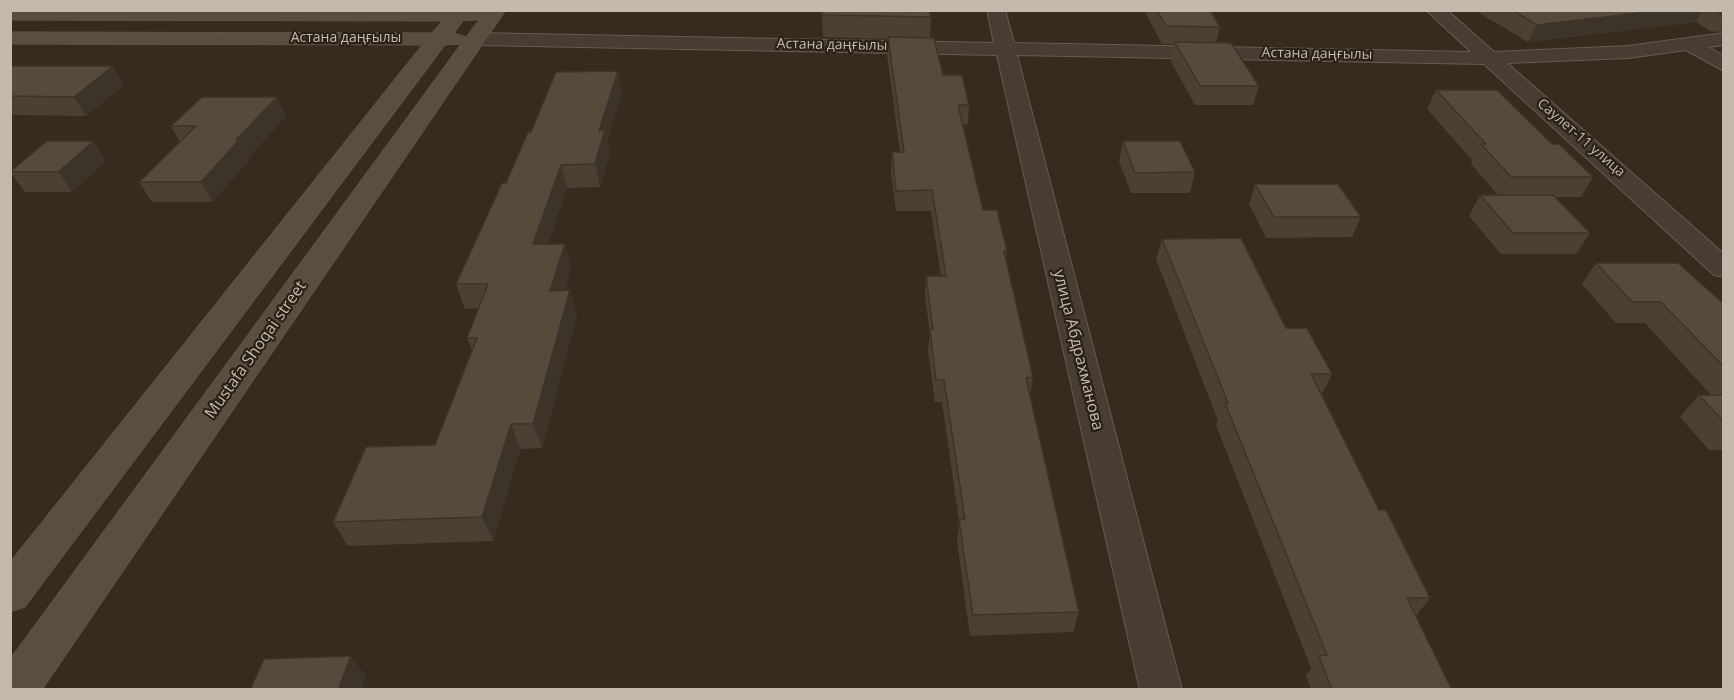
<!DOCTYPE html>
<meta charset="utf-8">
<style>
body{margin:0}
#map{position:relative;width:1734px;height:700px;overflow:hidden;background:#372b1e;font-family:"Open Sans",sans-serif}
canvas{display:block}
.frame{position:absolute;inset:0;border:12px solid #c4baab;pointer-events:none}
</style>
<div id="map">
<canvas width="1734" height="700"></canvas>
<div class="frame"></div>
</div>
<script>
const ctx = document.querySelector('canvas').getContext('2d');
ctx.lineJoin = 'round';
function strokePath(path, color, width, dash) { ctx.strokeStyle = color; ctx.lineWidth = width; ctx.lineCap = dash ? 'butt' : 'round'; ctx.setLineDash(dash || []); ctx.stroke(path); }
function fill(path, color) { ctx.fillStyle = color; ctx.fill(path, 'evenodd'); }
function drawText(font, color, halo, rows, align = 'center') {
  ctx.font = font + ' "Open Sans",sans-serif'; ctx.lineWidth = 4.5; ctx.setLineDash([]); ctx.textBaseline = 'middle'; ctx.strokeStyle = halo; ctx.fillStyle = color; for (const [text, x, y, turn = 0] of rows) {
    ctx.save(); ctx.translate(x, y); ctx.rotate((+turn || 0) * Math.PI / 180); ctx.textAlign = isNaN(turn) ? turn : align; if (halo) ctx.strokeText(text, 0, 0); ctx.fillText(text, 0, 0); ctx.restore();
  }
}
const street = new Path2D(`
 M 987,10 L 1005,10 L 1014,43 L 1471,52 L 1426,10 L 1447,10 L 1494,52 L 1628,46 L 1724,33 L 1724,45 L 1708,47 L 1724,56 L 1724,71 L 1686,50 L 1628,58 L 1507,63 L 1724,254 L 1724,277 L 1714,275 L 1484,64 L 1017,55 L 1182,690 L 1140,690 L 997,55 L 476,45 L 466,39 L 476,33 L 994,43 Z`);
const secondary = new Path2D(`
 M 10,10 L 480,10 L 483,14 L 485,10 L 506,10 L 42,690 L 10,690 L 10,659 L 461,44 L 445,45 L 25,607 L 10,612 L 10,562 L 422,45 L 10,44 L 10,32 L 432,33 L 442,21 L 10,20 ZM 479,20 L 466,37 L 454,33 L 463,21 Z`);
strokePath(street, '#655b4f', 2);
strokePath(secondary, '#655b4f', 1);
fill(street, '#473d32');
fill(secondary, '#5a4f3f');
fill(new Path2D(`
 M 822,10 L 931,17 L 930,38 L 943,75 L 969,105 L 968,124 L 963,125 L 983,210 L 1007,251 L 1006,261 L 1033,377 L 1030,396 L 1079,612 L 1073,632 L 970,636 L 957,541 L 959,521 L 942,402 L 935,402 L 928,351 L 930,333 L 925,298 L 926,276 L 941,276 L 931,211 L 896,211 L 891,172 L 892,152 L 900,152 L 887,55 L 888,39 L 823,37 Z
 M 1144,10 L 1210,10 L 1220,27 L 1216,43 L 1259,86 L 1253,105 L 1195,105 L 1170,60 L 1174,44 L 1162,44 Z
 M 1480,10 L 1724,10 L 1724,31 L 1712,32 L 1696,22 L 1528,42 L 1479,13 Z
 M 10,66 L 124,85 L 86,116 L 10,115 Z
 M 1436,90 L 1552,144 L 1593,177 L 1581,197 L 1556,197 L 1590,233 L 1576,254 L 1501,254 L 1469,216 L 1480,195 L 1498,195 L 1471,164 L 1472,160 L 1427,109 Z
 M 622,92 L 607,140 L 610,153 L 600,187 L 567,188 L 548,244 L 565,244 L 571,267 L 565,290 L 577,314 L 542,448 L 520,449 L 493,541 L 348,546 L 333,522 L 435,445 L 472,350 L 467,338 L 478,308 L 465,309 L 456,284 L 531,132 Z
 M 286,116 L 248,158 L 249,160 L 212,202 L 152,202 L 139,182 L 180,142 L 171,126 Z
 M 1123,141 L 1195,172 L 1190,193 L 1131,193 L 1119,161 Z
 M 106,161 L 72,192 L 25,192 L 10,172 L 10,171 Z
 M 1255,184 L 1361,217 L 1352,237 L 1266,238 L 1249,204 Z
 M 1162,239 L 1286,328 L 1332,374 L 1322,394 L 1379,510 L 1430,598 L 1416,616 L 1452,690 L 1311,690 L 1306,676 L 1311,668 L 1216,425 L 1218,421 L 1156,259 Z
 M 1596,263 L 1724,304 L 1724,450 L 1709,450 L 1680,417 L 1699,395 L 1711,395 L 1645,323 L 1616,323 L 1582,284 Z`), '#4b4032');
fill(new Path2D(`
 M 1664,10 L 1703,10 L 1696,22 L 1528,42 L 1537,25 Z
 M 113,66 L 124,85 L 86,116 L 74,97 Z
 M 618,71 L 622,92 L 607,140 L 610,153 L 600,187 L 595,164 L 599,131 Z
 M 277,97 L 286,116 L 248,158 L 249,160 L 212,202 L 201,182 L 236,140 Z
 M 94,141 L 106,161 L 72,192 L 58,172 Z
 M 561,165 L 567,188 L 540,268 L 533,244 Z
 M 565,244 L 571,267 L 557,315 L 550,291 Z
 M 570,290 L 577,314 L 542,448 L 533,424 Z
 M 511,424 L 520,449 L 493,541 L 482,517 Z
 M 351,656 L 366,676 L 361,690 L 338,690 Z`), '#3d3429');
const building = new Path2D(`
 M 822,10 L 929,10 L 931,17 L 822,15 Z
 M 1157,10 L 1210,10 L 1220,27 L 1166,26 Z
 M 1512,10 L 1664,10 L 1537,25 Z
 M 1714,10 L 1724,10 L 1724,15 L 1722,15 Z
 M 888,37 L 934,38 L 943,75 L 962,75 L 969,105 L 958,105 L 983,210 L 997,210 L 1007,251 L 1004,251 L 1033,377 L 1026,378 L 1079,612 L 973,615 L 959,520 L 965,519 L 944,380 L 936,380 L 930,330 L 933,329 L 926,276 L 946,276 L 932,190 L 896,191 L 892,152 L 904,152 Z
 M 1175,42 L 1231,43 L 1259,86 L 1200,86 Z
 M 10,66 L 113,66 L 74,97 L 10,96 Z
 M 618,71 L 599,131 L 605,130 L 595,164 L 561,165 L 533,244 L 565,244 L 550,291 L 570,290 L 533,424 L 511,424 L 482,517 L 333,522 L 366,447 L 435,445 L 477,338 L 467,338 L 488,284 L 456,284 L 502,183 L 506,183 L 528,132 L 531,132 L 556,72 Z
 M 1436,90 L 1497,90 L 1552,144 L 1559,144 L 1593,177 L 1511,177 L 1481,144 L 1486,144 Z
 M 202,97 L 277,97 L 236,140 L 239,140 L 201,182 L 139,182 L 196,126 L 171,126 Z
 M 47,141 L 94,141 L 58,172 L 10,172 Z
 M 1123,141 L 1180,141 L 1195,172 L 1135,173 Z
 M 1255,184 L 1338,184 L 1361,217 L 1274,217 Z
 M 1480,195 L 1553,195 L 1590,233 L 1513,233 Z
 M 1241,238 L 1286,328 L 1307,328 L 1332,374 L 1311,374 L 1379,510 L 1386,510 L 1430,598 L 1407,598 L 1452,690 L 1332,690 L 1319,656 L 1327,655 L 1225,403 L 1228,403 L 1162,239 Z
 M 1596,263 L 1678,263 L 1724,304 L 1724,367 L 1661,302 L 1632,302 Z
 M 1699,395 L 1724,395 L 1724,422 Z
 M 351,656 L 338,690 L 250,690 L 264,659 Z`);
fill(building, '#574a3a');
strokePath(building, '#3d3429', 1.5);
drawText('14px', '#c4baab', '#2b2217', [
 ["Астана даңғылы",346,38],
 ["Астана даңғылы",832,45,1],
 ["Астана даңғылы",1317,54,1],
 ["Саулет-11 улица",1581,138,41]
]);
drawText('16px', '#c4baab', '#2b2217', [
 ["Mustafa Shoqai street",256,350,-55],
 ["улица Абдрахманова",1078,350,76]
]);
</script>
